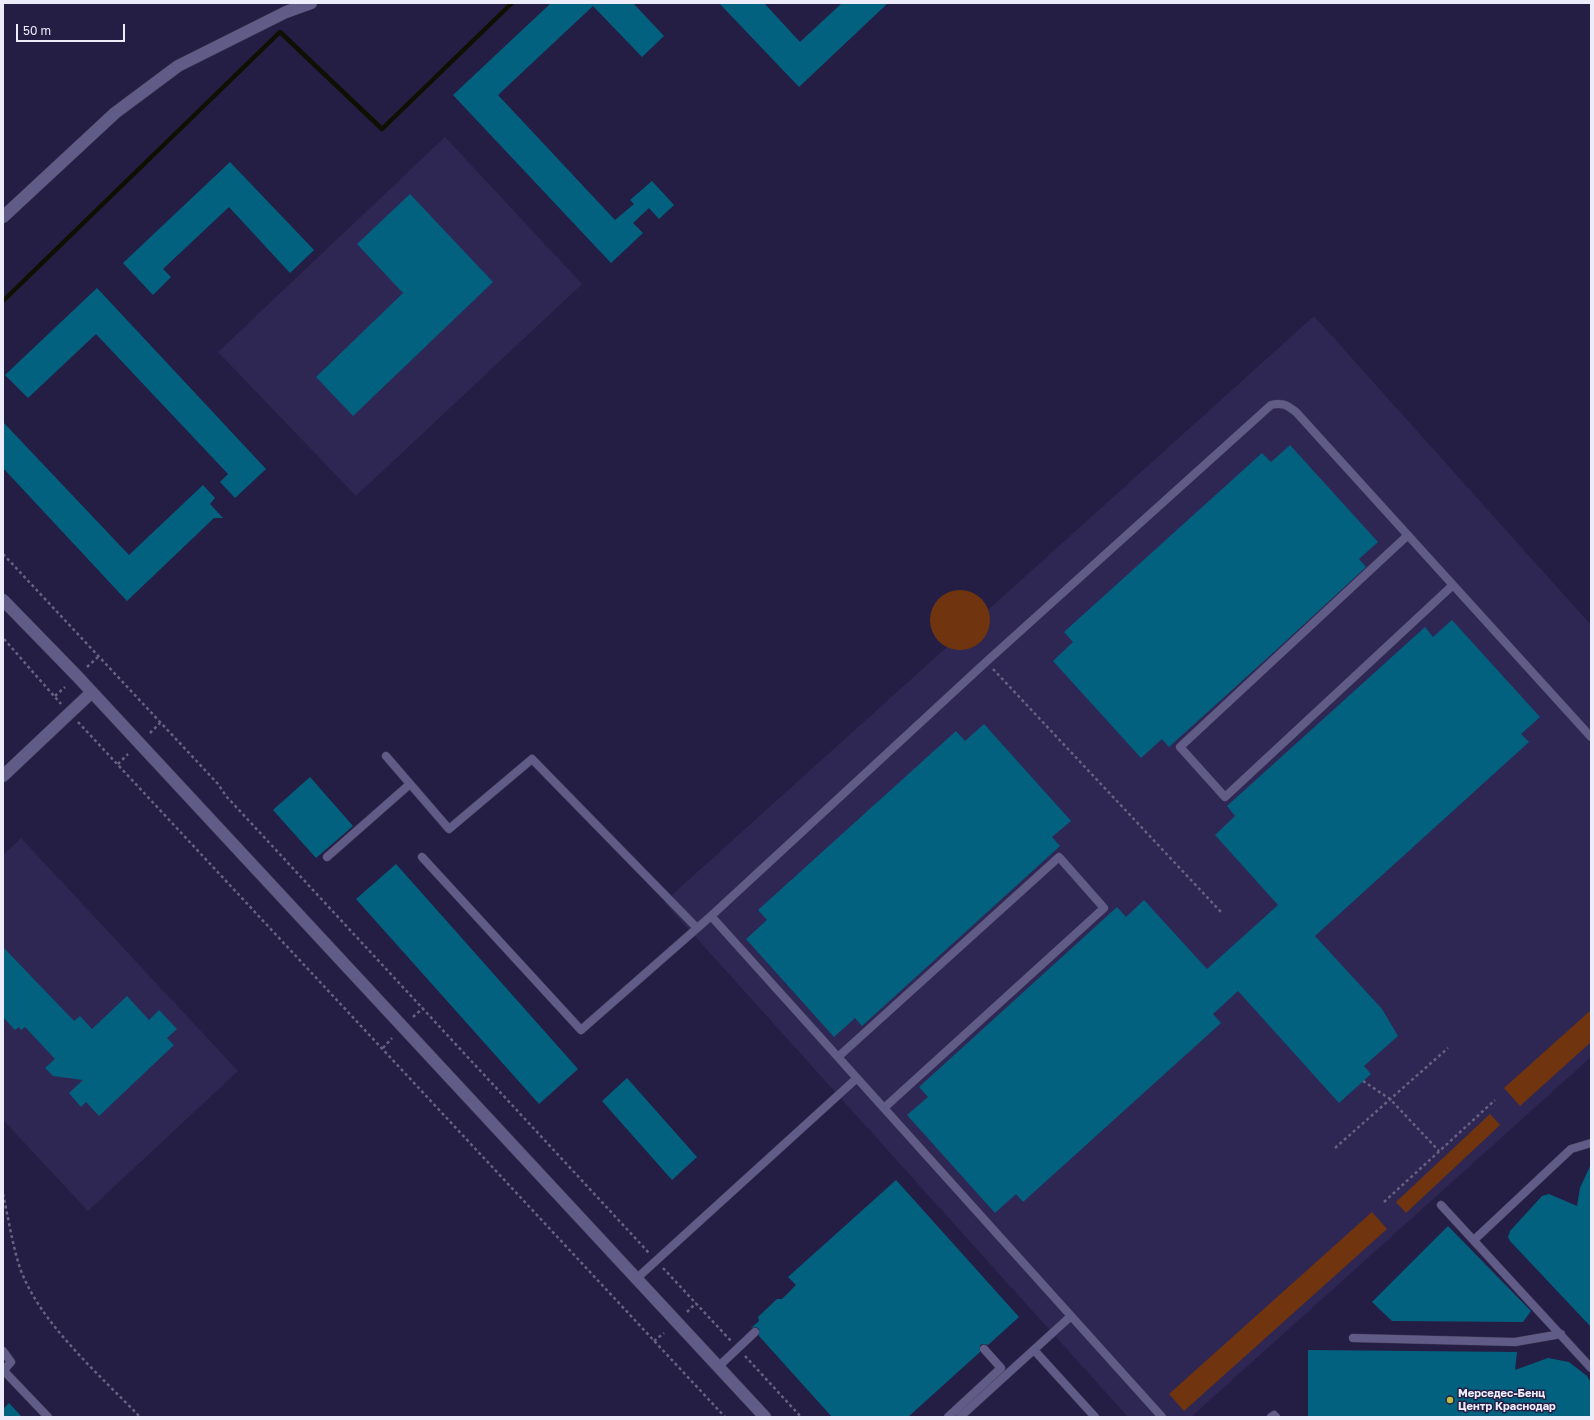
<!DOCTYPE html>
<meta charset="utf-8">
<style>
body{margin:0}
#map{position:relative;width:1594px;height:1420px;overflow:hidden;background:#251e44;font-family:"Golos Text",sans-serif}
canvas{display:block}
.frame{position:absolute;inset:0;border:4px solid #edecfb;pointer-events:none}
.scale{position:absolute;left:16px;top:24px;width:109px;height:18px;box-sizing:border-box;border:2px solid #edecfb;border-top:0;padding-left:5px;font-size:12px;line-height:14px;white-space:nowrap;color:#edecfb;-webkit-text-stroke:3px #251e44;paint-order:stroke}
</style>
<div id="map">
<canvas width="1594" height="1420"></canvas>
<div class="frame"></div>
<div class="scale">50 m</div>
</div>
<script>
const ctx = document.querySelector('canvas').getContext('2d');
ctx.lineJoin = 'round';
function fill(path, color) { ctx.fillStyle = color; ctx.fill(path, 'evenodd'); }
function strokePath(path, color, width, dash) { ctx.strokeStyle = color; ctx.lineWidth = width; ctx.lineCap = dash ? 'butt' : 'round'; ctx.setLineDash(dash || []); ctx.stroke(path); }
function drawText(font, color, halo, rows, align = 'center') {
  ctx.font = font + ' "Golos Text",sans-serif'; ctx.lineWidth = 3; ctx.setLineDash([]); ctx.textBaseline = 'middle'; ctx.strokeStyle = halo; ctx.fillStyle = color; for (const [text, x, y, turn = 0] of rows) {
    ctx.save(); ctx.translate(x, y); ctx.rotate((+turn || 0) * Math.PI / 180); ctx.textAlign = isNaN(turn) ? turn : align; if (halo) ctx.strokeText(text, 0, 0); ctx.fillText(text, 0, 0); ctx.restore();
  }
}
fill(new Path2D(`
 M 445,137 L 582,284 L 356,496 L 218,352 Z
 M 1314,316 L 1591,625 L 1591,1057 L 1191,1417 L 1128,1417 L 664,902 Z
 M 21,838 L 238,1071 L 88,1211 L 3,1120 L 3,855 Z`), '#2e2653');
fill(new Path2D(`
 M930 620a30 30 0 1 1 60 0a30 30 0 1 1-60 0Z
 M 1591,1010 L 1591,1042 L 1520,1106 L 1504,1088 Z
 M 1490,1114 L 1500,1125 L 1406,1213 L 1396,1202 Z
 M 1372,1212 L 1387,1229 L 1184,1411 L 1169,1394 Z`), '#70350e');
strokePath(new Path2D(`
 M 3,301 L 280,32 L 382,129 L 512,3`), '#0f0f02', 4.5);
fill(new Path2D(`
 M 551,3 L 633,3 L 664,36 L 642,57 L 593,6 L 498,95 L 615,220 L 634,204 L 630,200 L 652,181 L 674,205 L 659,219 L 649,208 L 633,223 L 643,233 L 611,263 L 453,95 Z
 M 719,3 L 764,3 L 800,42 L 842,3 L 888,3 L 799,87 Z
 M 230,162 L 314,250 L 290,273 L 229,207 L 163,269 L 171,277 L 153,295 L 123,263 Z
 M 410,194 L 493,282 L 353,416 L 316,377 L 403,293 L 357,244 Z
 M 97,288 L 266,469 L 235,498 L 220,482 L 228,474 L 96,334 L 28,398 L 5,375 Z
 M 3,422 L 129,555 L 203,485 L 215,498 L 210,504 L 223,518 L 214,518 L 127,601 L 3,468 Z
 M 1290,445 L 1378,542 L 1359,559 L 1366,567 L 1275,651 L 1169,747 L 1162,739 L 1141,758 L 1053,661 L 1073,642 L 1064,632 L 1262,453 L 1271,462 Z
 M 1452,620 L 1540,717 L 1521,734 L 1529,742 L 1315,936 L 1382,1009 L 1398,1036 L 1364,1066 L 1371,1074 L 1339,1103 L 1238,991 L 1213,1014 L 1221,1023 L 1023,1202 L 1016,1194 L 995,1213 L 907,1115 L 928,1097 L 919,1087 L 1117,907 L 1126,917 L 1144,900 L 1207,969 L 1278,905 L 1215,835 L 1235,816 L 1227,806 L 1425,627 L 1433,637 Z
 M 984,724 L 1071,821 L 1052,837 L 1060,846 L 862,1026 L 855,1018 L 834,1037 L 746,939 L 767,920 L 758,910 L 956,731 L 965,741 Z
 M 310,777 L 353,826 L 316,858 L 273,810 Z
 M 396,864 L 578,1069 L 539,1104 L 356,899 Z
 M 3,947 L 74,1021 L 80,1016 L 92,1029 L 127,996 L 149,1020 L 159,1010 L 177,1029 L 167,1038 L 174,1045 L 99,1116 L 86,1102 L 81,1107 L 69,1093 L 83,1080 L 53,1076 L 45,1068 L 55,1059 L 25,1027 L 21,1030 L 19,1027 L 15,1030 L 3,1017 Z
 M 627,1078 L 697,1157 L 672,1180 L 602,1101 Z
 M 1591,1164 L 1591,1327 L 1510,1241 L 1508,1237 L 1510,1231 L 1542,1196 L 1549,1194 L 1577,1206 L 1580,1188 Z
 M 896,1180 L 1019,1317 L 988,1345 L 983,1344 L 980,1345 L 980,1352 L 908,1417 L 832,1417 L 759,1336 L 759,1329 L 756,1327 L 751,1328 L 759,1321 L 758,1317 L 777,1299 L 782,1299 L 796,1285 L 788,1277 Z
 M 1448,1226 L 1531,1311 L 1523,1322 L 1392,1321 L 1372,1302 Z
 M 1308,1350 L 1517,1352 L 1515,1370 L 1548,1358 L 1569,1362 L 1587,1376 L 1591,1383 L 1591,1417 L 1308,1417 Z
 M 9,1403 L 22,1417 L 3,1417 L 3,1409 Z`), '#036180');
const lane = new Path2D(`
 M 1408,535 L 1180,747 L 1225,797 L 1453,585
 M 386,756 L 449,829 L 532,759 L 697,928
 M 327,857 L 410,784
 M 422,857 L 581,1030 L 711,916
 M 838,1057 L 1059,857 L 1104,908 L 884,1108
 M 1441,1205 L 1591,1368
 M 1474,1240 L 1571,1149 L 1591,1143
 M 636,1279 L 857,1078
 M 1353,1338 L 1515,1342 L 1561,1334
 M 1034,1350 L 1095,1417
 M 3,1351 L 11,1362 L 3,1371
 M 718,1367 L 755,1332
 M 4,1371 L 48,1417
 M 948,1417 L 1001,1368 L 984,1349
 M 960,1417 L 1071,1316
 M 1162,1417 L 711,916 L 986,662 L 1271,405 C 1282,402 1287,405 1296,412 L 1591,737
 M 1271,1417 L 1274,1415 L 1276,1417`);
const street = new Path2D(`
 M 3,217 L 115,113 L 178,66 L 286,12 L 311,3
 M 3,600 L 77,676 L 765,1417
 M 3,776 L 92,692`);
strokePath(lane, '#403957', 9);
strokePath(street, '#403957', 13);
strokePath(new Path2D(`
 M 3,554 L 218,784 L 226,796 L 649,1253
 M 4,639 L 61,704
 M 87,667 L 98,657
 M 993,669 L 1221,912
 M 55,696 L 65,687
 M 78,722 L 725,1417
 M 150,733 L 160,723
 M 118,764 L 128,754
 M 413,1017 L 423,1008
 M 383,1048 L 392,1038
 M 1363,1081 L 1390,1099 L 1439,1151
 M 1335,1148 L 1448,1048
 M 3,1194 C 8,1217 12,1242 19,1265 C 37,1321 100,1375 140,1417
 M 1384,1202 L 1495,1100
 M 663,1268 L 731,1341
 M 687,1312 L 696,1303
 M 654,1341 L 664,1333
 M 745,1356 L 801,1417`), '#676280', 2.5, [3, 3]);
strokePath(lane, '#615c87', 8);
strokePath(street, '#615c87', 12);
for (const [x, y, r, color] of [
 [1450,1400,4,"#bfbe42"]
]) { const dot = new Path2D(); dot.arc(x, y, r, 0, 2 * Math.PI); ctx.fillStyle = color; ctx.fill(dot); strokePath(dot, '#251e44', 1.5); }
drawText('bold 11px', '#edecfb', '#251e44', [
 ["Мерседес-Бенц",1458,1394],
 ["Центр Краснодар",1458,1407]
], 'left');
</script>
